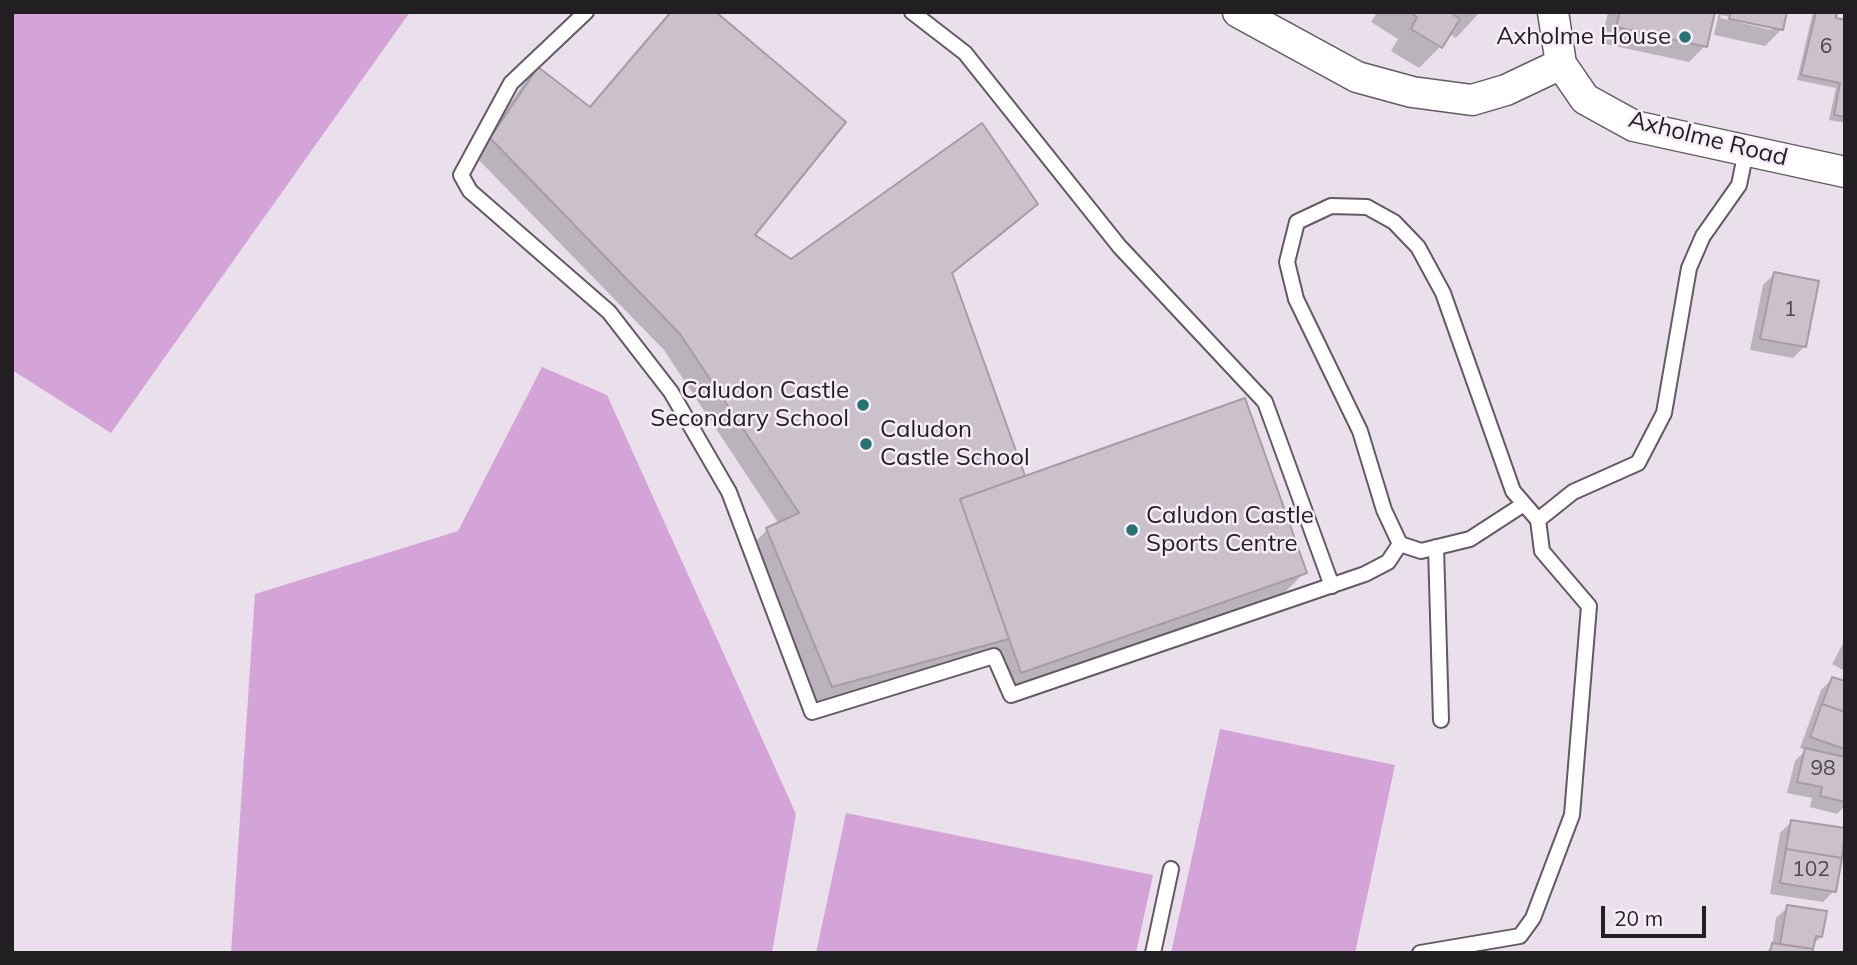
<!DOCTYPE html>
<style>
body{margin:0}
#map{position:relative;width:1857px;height:965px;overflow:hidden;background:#eae0eb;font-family:Mulish,sans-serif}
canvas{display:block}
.frame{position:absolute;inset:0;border:14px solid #221f23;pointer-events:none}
.scale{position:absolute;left:1601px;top:906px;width:105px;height:32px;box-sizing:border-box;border:4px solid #221f23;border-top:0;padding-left:9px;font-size:21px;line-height:24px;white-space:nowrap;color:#221f23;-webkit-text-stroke:5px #f7edf8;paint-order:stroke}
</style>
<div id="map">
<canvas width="1857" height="965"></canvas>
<div class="frame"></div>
<div class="scale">20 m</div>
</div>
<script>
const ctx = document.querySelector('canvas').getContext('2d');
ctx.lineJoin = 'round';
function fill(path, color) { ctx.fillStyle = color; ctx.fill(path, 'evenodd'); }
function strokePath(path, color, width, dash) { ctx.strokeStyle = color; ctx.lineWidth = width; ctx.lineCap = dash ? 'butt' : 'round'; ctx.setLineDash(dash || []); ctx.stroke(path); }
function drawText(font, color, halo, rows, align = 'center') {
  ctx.font = font + ' Mulish,sans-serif'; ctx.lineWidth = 5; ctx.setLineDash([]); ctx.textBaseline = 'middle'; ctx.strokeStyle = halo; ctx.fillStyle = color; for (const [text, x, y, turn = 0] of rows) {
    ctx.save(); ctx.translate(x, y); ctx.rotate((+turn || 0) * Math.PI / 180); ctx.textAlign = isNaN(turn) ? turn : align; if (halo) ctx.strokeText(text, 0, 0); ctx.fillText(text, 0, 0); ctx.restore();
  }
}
fill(new Path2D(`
 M 12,12 L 410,12 L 111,433 L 12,370 Z
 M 542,367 L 607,395 L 796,814 L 772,953 L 231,953 L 255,594 L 458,531 Z
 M 1220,729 L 1395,765 L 1355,953 L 1171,953 Z
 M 846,813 L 1153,875 L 1136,953 L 816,953 Z`), '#d4a4d8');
fill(new Path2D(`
 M 670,12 L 714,12 L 752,235 L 791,261 L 1035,204 L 1019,221 L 951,275 L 1022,476 L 1305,572 L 1284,593 L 1000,693 L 987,656 L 816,702 L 751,546 L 767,530 L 779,524 L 664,350 L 475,156 L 522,86 L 538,69 L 589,109 Z
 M 1377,12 L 1480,12 L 1456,38 L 1449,34 L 1440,47 L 1419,68 L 1391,51 L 1398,39 L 1371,22 Z
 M 1608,12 L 1713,12 L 1705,46 L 1689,62 L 1601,43 Z
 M 1719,12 L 1785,12 L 1782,29 L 1765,46 L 1714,35 ZM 1721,15 L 1772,26 L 1772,30 L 1720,18 Z
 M 1813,12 L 1835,12 L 1834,19 L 1845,22 L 1845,123 L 1829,120 L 1836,88 L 1797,80 Z
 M 1774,274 L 1804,347 L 1793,358 L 1750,350 L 1763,285 Z
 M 1845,640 L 1845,671 L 1832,664 Z
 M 1832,679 L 1845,683 L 1845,806 L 1837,814 L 1810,807 L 1812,798 L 1787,793 L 1795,761 L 1806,750 L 1800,748 L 1821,690 Z
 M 1791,822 L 1834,891 L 1823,902 L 1770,894 L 1780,833 Z
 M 1788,907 L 1821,937 L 1812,945 L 1811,953 L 1765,953 L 1772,946 L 1776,918 Z`), '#0003');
const building = new Path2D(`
 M 671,12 L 716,12 L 846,122 L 755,235 L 791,259 L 982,123 L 1038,204 L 952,273 L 1025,476 L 960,499 L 1009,639 L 832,687 L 766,528 L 799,513 L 680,334 L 490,138 L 538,67 L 590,107 Z
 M 1409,12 L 1450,12 L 1460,19 L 1442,48 L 1411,29 L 1417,17 Z
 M 1620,12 L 1715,12 L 1707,47 L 1616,27 Z
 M 1731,12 L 1787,12 L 1783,30 L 1729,19 Z
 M 1816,12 L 1837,12 L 1836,18 L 1845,20 L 1845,117 L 1834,115 L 1840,83 L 1801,75 Z
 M 1774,272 L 1819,281 L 1806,347 L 1760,339 Z
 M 1245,398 L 1307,573 L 1021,673 L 960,499 Z
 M 1832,677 L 1845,681 L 1845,712 L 1822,704 Z
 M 1822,704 L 1845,712 L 1845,749 L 1810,737 Z
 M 1805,748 L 1845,757 L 1845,802 L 1820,796 L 1822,787 L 1797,782 Z
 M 1791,820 L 1845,828 L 1842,858 L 1786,849 Z
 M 1786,849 L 1842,858 L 1836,892 L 1780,883 Z
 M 1787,905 L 1827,911 L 1822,937 L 1816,936 L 1813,949 L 1780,944 Z
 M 1772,943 L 1813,949 L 1813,953 L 1770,953 Z`);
fill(building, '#cac1cb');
strokePath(building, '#a59ca6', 2);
const lane = new Path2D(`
 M 586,12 L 511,83 L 461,175 L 470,191 L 609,312 L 671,392 L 729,492 L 812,712 L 994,656 L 1011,695 L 1365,574 L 1388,562 L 1400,544
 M 912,12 L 965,53 L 1119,246 L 1265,402 L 1332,586
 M 1524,504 L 1470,539 L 1421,551 L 1400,544 L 1384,510 L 1360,431 L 1296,299 L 1287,262 L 1297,222 L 1331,206 L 1367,207 L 1394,222 L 1418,247 L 1443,293 L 1513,491 L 1538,520
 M 1436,547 L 1441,720
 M 1153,953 L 1171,869
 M 1420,953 L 1520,936 L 1533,918 L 1572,815 L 1589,606 L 1542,551 L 1538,520 L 1573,492 L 1638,463 L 1664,413 L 1689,268 L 1703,236 L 1739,185 L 1746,151`);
const street = new Path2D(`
 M 1238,12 L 1357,77 L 1412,92 L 1472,100 L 1506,90 L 1561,64
 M 1553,12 L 1561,64 L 1585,99 L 1634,126 L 1845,172`);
strokePath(lane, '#635a64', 18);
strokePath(street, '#635a64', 33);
strokePath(lane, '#fff', 14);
strokePath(street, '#fff', 30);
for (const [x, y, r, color] of [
 [1685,37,7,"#277272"],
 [863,405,7,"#277272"],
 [866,444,7,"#277272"],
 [1132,530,7,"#277272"]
]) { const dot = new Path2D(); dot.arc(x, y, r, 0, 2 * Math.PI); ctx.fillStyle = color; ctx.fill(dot); strokePath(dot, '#f7edf8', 2.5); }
drawText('21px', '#4c484d', null, [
 ["6",1826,47],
 ["1",1790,310],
 ["98",1823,769],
 ["102",1811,870]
]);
drawText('24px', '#221f23', '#f7edf8', [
 ["Axholme House",1671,37],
 ["Caludon Castle",849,391],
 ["Secondary School",849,419],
 ["Caludon",880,430,"left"],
 ["Castle School",880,458,"left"],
 ["Caludon Castle",1146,516,"left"],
 ["Sports Centre",1146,544,"left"]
], 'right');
drawText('24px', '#221f23', '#f7edf8', [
 ["Axholme Road",1708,139,14]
]);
</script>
